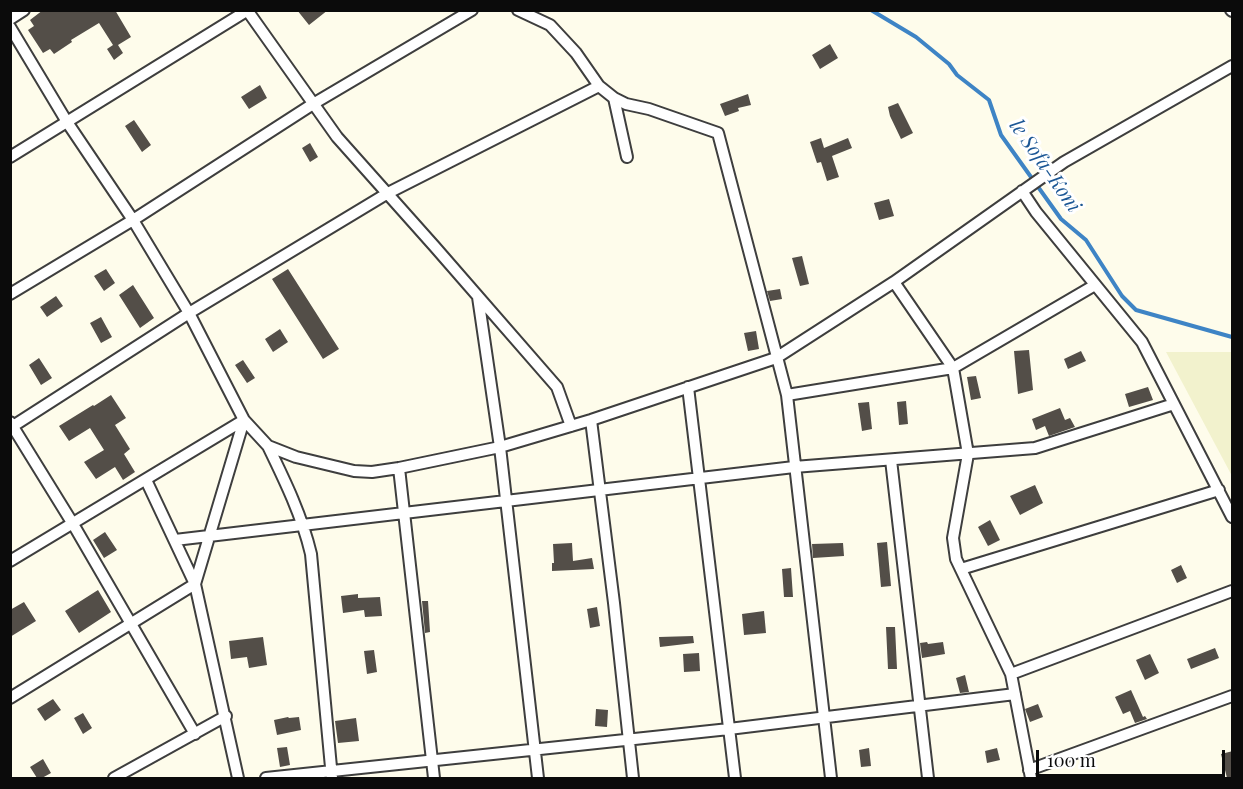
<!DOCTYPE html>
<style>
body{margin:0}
#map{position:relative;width:1243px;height:789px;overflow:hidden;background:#fefceb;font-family:"Playfair Display",serif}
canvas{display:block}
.frame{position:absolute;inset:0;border:12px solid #0b0b0b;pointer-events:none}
.scale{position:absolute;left:1036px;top:750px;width:189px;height:27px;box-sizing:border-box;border:3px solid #0b0b0b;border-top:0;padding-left:8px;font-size:18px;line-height:21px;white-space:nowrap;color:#0b0b0b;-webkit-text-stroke:4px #fff;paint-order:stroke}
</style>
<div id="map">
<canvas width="1243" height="789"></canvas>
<div class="frame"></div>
<div class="scale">100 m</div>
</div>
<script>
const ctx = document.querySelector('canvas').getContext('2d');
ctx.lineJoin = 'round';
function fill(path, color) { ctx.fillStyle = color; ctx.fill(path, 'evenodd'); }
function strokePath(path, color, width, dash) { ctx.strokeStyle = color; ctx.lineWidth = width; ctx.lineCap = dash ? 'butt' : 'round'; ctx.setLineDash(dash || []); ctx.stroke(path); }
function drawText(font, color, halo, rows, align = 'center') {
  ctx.font = font + ' "Playfair Display",serif'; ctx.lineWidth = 6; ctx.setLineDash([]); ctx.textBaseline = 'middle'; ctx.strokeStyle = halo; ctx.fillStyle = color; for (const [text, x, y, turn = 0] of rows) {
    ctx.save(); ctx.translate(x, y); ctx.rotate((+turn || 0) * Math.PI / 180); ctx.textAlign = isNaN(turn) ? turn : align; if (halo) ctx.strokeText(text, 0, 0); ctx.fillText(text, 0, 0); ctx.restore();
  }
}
fill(new Path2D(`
 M 1166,352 L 1232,352 L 1232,476 Z`), '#f2f2cd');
strokePath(new Path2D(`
 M 871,10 L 916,37 L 949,64 L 957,75 L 989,100 L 1001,135 L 1061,219 L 1086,240 L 1122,296 L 1136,310 L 1232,337`), '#3e84c5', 4);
fill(new Path2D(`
 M 43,10 L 115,10 L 131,37 L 118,45 L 123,53 L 114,60 L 107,49 L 113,45 L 99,23 L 71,40 L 72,42 L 54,54 L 50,49 L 43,53 L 28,30 L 34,26 L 30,20 Z
 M 297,10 L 328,10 L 309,25 Z
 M 830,44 L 838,58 L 820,69 L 812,55 Z
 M 260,85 L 267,98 L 249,109 L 241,97 Z
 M 748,94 L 751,105 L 738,108 L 739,111 L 725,116 L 720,104 Z
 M 898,103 L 913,133 L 901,139 L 890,116 L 888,107 Z
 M 134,120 L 151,145 L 142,152 L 125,126 Z
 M 821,138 L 824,148 L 848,138 L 852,148 L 832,156 L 839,177 L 827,181 L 821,162 L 817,163 L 810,142 Z
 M 310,143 L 318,157 L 310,162 L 302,148 Z
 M 889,199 L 894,216 L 879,220 L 874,203 Z
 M 802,256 L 809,284 L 800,286 L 792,258 Z
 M 106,269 L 115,283 L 104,291 L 94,276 Z
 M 288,269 L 339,349 L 323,359 L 272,279 Z
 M 133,285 L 154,318 L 140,328 L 119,295 Z
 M 780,289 L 782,299 L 770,301 L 767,291 Z
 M 56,296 L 63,306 L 47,317 L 40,307 Z
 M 101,317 L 112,337 L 101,343 L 90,323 Z
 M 280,329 L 288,342 L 273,352 L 265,339 Z
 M 756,331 L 759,349 L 748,351 L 744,333 Z
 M 1029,350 L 1033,390 L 1018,394 L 1014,351 Z
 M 1081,351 L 1086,361 L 1068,369 L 1064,359 Z
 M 39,358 L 52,378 L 41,385 L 29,365 Z
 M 243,360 L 255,378 L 247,383 L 235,365 Z
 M 976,376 L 981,398 L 971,400 L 967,377 Z
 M 1148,387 L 1153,400 L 1129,407 L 1125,394 Z
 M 111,395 L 126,418 L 115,425 L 130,449 L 124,454 L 135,472 L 123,480 L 115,467 L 96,479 L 84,462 L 104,450 L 90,428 L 69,441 L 59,426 L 93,405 L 94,406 Z
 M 906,401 L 908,424 L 899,425 L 897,402 Z
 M 869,402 L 872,429 L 862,431 L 858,403 Z
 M 1060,408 L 1065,420 L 1070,418 L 1075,427 L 1049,436 L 1045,426 L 1036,430 L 1032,419 Z
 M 1035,485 L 1043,503 L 1020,515 L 1010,496 Z
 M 990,520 L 1000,540 L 988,546 L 978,527 Z
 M 105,532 L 117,550 L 104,558 L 93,540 Z
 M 887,542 L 891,586 L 881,587 L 877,543 Z
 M 572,543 L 573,561 L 592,558 L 594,569 L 552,571 L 552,563 L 554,563 L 553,544 Z
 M 843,543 L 844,556 L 813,558 L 812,544 Z
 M 1181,565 L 1187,578 L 1177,583 L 1171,570 Z
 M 791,568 L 793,597 L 784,597 L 782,569 Z
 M 98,590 L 111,612 L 79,633 L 65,611 Z
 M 358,594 L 358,598 L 380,597 L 382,616 L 365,617 L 364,610 L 343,613 L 341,596 Z
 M 422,601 L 428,601 L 430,632 L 425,633 Z
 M 24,602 L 36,621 L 10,637 L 10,610 Z
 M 597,607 L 600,626 L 590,628 L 587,609 Z
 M 764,611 L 766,633 L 744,635 L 742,614 Z
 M 886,627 L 895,627 L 897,669 L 888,669 Z
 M 693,636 L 694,643 L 660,647 L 659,637 Z
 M 263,637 L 267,665 L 249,668 L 247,657 L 231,659 L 229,641 Z
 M 927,642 L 928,644 L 943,642 L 945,654 L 922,658 L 920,643 Z
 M 1215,648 L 1219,658 L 1191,669 L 1187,659 Z
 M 374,650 L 377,672 L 367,674 L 364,651 Z
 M 699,653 L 700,671 L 684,672 L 683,654 Z
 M 1150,654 L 1159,673 L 1145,680 L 1136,660 Z
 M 965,675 L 969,692 L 960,693 L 956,678 Z
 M 1131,690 L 1143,717 L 1145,716 L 1147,719 L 1135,723 L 1130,711 L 1123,714 L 1115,697 Z
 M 53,699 L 61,710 L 45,721 L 37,709 Z
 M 1038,704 L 1043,717 L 1030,722 L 1025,709 Z
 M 596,709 L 608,710 L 607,727 L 595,726 Z
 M 83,713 L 92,728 L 83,734 L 74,718 Z
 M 288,717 L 289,718 L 299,717 L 301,730 L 277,735 L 274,720 Z
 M 356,718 L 359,741 L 338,743 L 335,721 Z
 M 287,747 L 290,765 L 280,767 L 277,748 Z
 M 869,748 L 871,766 L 861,767 L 859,750 Z
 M 997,748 L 1000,760 L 987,763 L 985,751 Z
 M 1233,751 L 1233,778 L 1227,778 L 1221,754 Z
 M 43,759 L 51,773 L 42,778 L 37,778 L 30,767 Z`), '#534e48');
const minor = new Path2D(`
 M 247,10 L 337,137 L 435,247 L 557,387 L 571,426
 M 518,10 L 550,25 L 576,53 L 599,86 L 614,98 L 626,104 L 649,109 L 718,133 L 787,395 L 831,778
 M 1231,10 L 1232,11
 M 10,19 L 24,10
 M 10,27 L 67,122 L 133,220 L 189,313 L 244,420 L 195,584 L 10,698
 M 614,98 L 627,157
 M 10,157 L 248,10
 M 1022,191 L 1036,212 L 1142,342 L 1232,517
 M 894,282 L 953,368 L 968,454 L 953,538 L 956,559 L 1011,674 L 1031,778
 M 10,294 L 133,220 L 313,104 L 472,10
 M 478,297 L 500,447 L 538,778
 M 688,387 L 735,778
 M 787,395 L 953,368 L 1095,285
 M 591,420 L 614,603 L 633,778
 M 10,422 L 73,524 L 195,734
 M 10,428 L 189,313 L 388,193 L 599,86
 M 268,446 C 285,481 302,516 311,554 L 332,778
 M 891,460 L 928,778
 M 399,468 L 434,778
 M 146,480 L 195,584 L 238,778
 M 175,540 L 794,467 L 1035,448 L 1174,404
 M 10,561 L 244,420 L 268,446 L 296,457 L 354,471 L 372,472 L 399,468 L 500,447 L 591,420 L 776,358 L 894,282 L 1064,162 L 1232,66
 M 961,569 L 1219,490
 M 1011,674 L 1232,591
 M 1029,770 L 1232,696
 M 114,778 L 226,716
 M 266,778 L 729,729 L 1015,694`);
strokePath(minor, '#3e3e3e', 14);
strokePath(minor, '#fff', 10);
drawText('italic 20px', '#1c5795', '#fff', [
 ["le Sofa-Koni",1045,166,55]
]);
</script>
